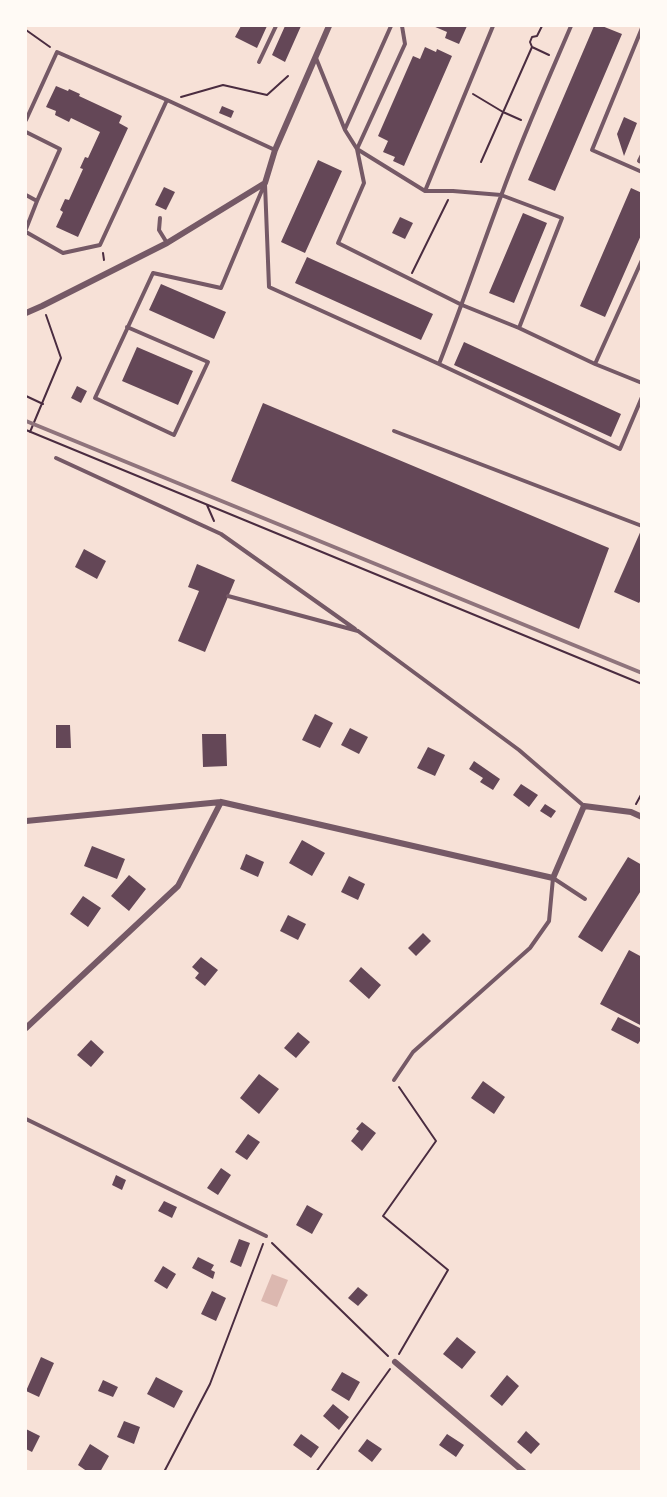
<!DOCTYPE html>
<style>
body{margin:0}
#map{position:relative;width:667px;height:1497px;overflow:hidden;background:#f7e1d7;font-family:Roboto,sans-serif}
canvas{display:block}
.frame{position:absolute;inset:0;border:27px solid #fffaf5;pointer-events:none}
</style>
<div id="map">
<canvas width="667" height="1497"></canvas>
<div class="frame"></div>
</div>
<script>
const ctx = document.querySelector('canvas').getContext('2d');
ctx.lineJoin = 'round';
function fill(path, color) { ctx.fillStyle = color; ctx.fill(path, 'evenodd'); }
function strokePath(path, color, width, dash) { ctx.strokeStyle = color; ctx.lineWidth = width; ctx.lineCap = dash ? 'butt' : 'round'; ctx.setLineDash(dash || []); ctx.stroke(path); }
fill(new Path2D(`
 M 272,1274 L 288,1280 L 277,1307 L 261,1301 Z`), '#dcb8b0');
fill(new Path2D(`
 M 241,26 L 267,26 L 257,48 L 235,37 Z
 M 285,26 L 301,26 L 285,62 L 272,55 Z
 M 433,26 L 467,26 L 459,44 L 445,38 L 447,32 Z
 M 594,26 L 602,26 L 622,34 L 555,191 L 528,180 Z
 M 425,47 L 436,52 L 437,49 L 452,56 L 404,166 L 393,161 L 395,157 L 383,152 L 388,141 L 378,136 L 413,56 L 420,59 Z
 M 56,86 L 68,91 L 69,89 L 80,94 L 79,96 L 122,116 L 119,123 L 128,128 L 78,237 L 56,227 L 63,212 L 60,210 L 65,199 L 69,200 L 83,169 L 80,168 L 85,157 L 88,158 L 100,132 L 71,118 L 69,122 L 55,115 L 56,111 L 46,107 Z
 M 222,106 L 234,111 L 231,118 L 219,113 Z
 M 624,117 L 637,123 L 624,156 L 617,134 Z
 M 318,160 L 342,171 L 305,253 L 281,242 Z
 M 164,187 L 175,192 L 166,210 L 155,205 Z
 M 631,188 L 642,193 L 642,233 L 605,317 L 580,306 Z
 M 523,213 L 547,223 L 514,303 L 489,293 Z
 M 400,217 L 413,223 L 405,239 L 392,233 Z
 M 307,257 L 433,314 L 421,340 L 295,283 Z
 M 161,284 L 226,312 L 214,339 L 149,310 Z
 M 464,342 L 621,414 L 611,437 L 454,365 Z
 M 137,347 L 193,371 L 178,405 L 122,381 Z
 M 77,386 L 87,391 L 81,403 L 71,398 Z
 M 263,403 L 609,548 L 579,629 L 231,481 Z
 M 642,528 L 642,598 L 639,603 L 614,592 Z
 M 84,549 L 106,561 L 97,579 L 75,567 Z
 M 197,564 L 235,580 L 205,652 L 178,641 L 199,591 L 188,587 Z
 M 315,714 L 333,723 L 320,748 L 302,740 Z
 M 56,725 L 70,725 L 71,748 L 56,748 Z
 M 350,728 L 368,737 L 359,754 L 341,745 Z
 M 202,734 L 226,734 L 227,766 L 203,767 Z
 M 428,747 L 445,755 L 435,776 L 417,768 Z
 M 474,761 L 500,779 L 493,790 L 480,782 L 483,778 L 469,769 Z
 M 521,784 L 538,795 L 529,807 L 513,795 Z
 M 545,804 L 556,811 L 551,818 L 540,811 Z
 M 302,840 L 325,853 L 312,876 L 289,863 Z
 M 92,846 L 125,859 L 117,879 L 84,866 Z
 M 246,854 L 264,862 L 258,877 L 240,869 Z
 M 628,857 L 642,865 L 642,889 L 602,952 L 578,937 Z
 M 129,875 L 146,889 L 129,911 L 111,896 Z
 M 349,876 L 365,884 L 358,900 L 341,892 Z
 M 83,896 L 101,908 L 88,927 L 70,914 Z
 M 288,915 L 306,924 L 298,940 L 280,931 Z
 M 423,933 L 431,941 L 416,956 L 408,948 Z
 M 629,950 L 642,957 L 642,1026 L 600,1004 Z
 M 201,957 L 218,970 L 205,986 L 195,978 L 199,973 L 192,967 Z
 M 361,967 L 381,985 L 369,999 L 349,981 Z
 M 618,1017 L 642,1029 L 642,1038 L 638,1044 L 611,1030 Z
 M 298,1032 L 310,1042 L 296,1058 L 284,1048 Z
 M 91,1040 L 104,1052 L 91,1067 L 77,1055 Z
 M 259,1074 L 279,1089 L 259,1114 L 240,1098 Z
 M 483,1081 L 505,1097 L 494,1114 L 471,1098 Z
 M 362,1122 L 376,1133 L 362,1151 L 351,1141 L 359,1131 L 356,1129 Z
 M 248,1134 L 260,1142 L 247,1160 L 235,1152 Z
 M 221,1168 L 231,1175 L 218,1195 L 207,1188 Z
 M 116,1175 L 126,1180 L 122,1190 L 112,1185 Z
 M 164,1201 L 177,1207 L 172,1218 L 158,1211 Z
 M 307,1205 L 323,1214 L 312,1234 L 296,1225 Z
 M 239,1239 L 250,1243 L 241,1267 L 230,1262 Z
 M 198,1257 L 214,1265 L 211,1270 L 215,1272 L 213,1279 L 192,1268 Z
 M 163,1266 L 176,1274 L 167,1289 L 154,1281 Z
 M 358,1287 L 368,1295 L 358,1306 L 348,1298 Z
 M 212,1291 L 226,1298 L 216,1321 L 201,1314 Z
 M 457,1337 L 476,1352 L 462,1369 L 443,1354 Z
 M 41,1357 L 54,1363 L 39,1397 L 26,1391 Z
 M 342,1372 L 360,1382 L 349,1401 L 331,1390 Z
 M 507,1375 L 519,1386 L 502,1406 L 490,1396 Z
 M 156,1377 L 183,1391 L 174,1408 L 147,1394 Z
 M 103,1380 L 118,1387 L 113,1397 L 98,1391 Z
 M 333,1404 L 349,1417 L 339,1430 L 323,1416 Z
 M 124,1421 L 140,1427 L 134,1444 L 117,1437 Z
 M 26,1429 L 40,1436 L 32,1452 L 26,1449 Z
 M 526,1431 L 540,1444 L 531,1454 L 517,1442 Z
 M 301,1434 L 319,1447 L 311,1458 L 293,1445 Z
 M 447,1434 L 464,1445 L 456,1457 L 439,1445 Z
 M 367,1439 L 382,1449 L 372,1462 L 358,1451 Z
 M 90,1444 L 109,1456 L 100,1472 L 88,1472 L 78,1465 Z`), '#644757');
strokePath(new Path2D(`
 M 26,30 L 50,47
 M 532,47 L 549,55
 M 473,94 L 503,112 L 521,120
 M 181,97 L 223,85 L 267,95 L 288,76
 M 481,162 L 532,47 L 530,42 L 532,37 L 537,36 L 542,26
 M 103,253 L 104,260
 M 412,273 L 448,200
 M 26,396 L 43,404
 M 26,430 L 642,684
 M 30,432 L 61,358 L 46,315
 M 207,505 L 214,521
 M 636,804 L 642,793
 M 399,1087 L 436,1141 L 383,1216 L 448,1270 L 399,1354
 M 272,1243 L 388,1356
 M 164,1472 L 210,1384 L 263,1244
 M 316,1472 L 390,1369`), '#4a2c40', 2);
strokePath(new Path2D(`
 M 402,26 L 405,44 L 357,149 L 425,191
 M 493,26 L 425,191 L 453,191 L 501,195 L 562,218 L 519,328
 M 571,26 C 547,82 522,138 501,196 C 480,252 461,308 439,364 L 620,449 L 642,397
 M 642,28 L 592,150 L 642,172
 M 316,58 L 345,130 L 357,149 L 364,183 L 338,243 L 462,305 L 519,328 L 595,364 L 642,383
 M 259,62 L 276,26
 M 26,120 L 57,52 L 167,100 L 275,150
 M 345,129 L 391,26
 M 26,132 L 60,149 L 37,201 L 26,195
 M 642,155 L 639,161 L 642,162
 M 265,184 L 269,287 L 439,364
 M 160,218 L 159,230 L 167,243
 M 26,229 L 37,201
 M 26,232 L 63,253 L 100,245 L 167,100
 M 127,327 L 208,362 L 174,435 L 95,398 L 153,273 L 221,288 L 265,183
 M 595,364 L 642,260
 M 394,431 L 642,526
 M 56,458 L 221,534 L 355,629
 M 228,596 L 358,631 L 519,750 L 584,806
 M 394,1080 L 413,1052 L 530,948 L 549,921 L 553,878 L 585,899
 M 26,1119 L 266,1236`), '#755966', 4);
strokePath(new Path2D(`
 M 26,313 L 42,306 L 167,243 L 265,183 L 275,150 L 329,26
 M 26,821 L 221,802 L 553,878 L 584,806 L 631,812 L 642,817
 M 26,1028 L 178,886 L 221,802
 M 395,1362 L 524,1472`), '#755966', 6);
strokePath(new Path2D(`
 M 26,421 L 642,673`), '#8f747c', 4);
</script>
